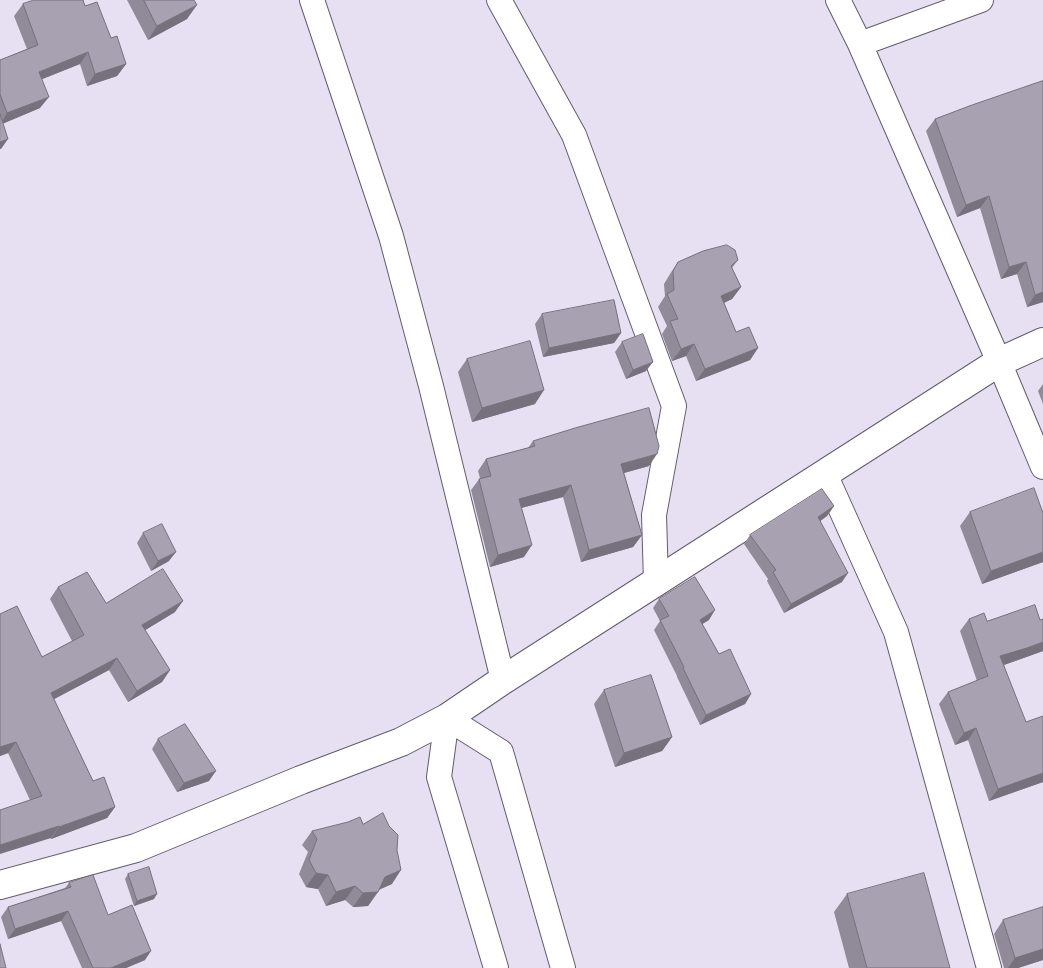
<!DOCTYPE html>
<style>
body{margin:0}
canvas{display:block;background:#e7e0f2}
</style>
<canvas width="1043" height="968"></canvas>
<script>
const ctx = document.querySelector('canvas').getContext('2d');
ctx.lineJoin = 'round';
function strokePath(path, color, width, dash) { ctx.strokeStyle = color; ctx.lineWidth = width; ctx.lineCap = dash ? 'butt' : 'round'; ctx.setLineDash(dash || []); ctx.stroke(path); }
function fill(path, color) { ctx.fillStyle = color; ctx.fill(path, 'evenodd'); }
const minor = new Path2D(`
 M 312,0 L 391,236 L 431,386 L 503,680
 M 499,0 L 574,135 L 674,406 L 654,515 L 656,582
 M 838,0 L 860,44 L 999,362 L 1043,467
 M 860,44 L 981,0
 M 825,474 L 896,632 L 989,968
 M 496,968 L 439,777 L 447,718 L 501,752 L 563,968`);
const tertiary = new Path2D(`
 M 0,885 L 136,848 L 301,780 L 401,742 L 447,718 L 503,680 L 999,362 L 1043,342`);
strokePath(minor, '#625c6c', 26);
strokePath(tertiary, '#625c6c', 30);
strokePath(minor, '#fff', 24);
strokePath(tertiary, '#fff', 28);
fill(new Path2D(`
 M 127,0 L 194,0 L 187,19 L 148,40 Z
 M 23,4 L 85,6 L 111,38 L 126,64 L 117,76 L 87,86 L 80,64 L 42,79 L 40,108 L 3,123 L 1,149 L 0,149 L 0,60 L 27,49 L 14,16 Z
 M 1043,81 L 1043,302 L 1027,307 L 1017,274 L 1001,279 L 980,208 L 957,217 L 926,131 L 935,119 Z
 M 738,260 L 732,268 L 741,287 L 732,299 L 724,303 L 736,332 L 758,348 L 750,360 L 696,381 L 686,356 L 672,361 L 662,334 L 667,326 L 658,307 L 665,296 L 664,284 L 670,274 L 678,262 Z
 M 542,314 L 621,333 L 614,343 L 543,357 L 535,324 Z
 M 622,342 L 646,371 L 626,379 L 615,352 Z
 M 467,359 L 535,404 L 472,422 L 458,372 Z
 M 1043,384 L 1043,404 L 1038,391 Z
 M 533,441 L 649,466 L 624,473 L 642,535 L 633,547 L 581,562 L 563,497 L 521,508 L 524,557 L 490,567 L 471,490 L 480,478 L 478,471 L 486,459 L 528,448 Z
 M 834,506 L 827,516 L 820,521 L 842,582 L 784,613 L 767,581 L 768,579 L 744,544 L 750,535 Z
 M 970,512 L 1043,513 L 1043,562 L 982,584 L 960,526 Z
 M 143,533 L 169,561 L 151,571 L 137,543 Z
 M 58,587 L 106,603 L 175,612 L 145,630 L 170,670 L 162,682 L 128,702 L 109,670 L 54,699 L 93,781 L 115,807 L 107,818 L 51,839 L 30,800 L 8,753 L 0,756 L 0,614 L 42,657 L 72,641 L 50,599 Z
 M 659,599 L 709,620 L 702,624 L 719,654 L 751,694 L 745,704 L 700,725 L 677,677 L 677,676 L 654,630 L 660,621 L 653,608 Z
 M 969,619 L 987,621 L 1040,620 L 1043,619 L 1043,651 L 1018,660 L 1004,665 L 1043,782 L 989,801 L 968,740 L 955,745 L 939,704 L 948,692 L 977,681 L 960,631 Z
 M 604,690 L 672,737 L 662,751 L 615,767 L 594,704 Z
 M 158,739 L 209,781 L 177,792 L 152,749 Z
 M 363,824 L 392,884 L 379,890 L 368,906 L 353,907 L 345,900 L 326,906 L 318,889 L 306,887 L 299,874 L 308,852 L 302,845 L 312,831 Z
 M 128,874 L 154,899 L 134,906 L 125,879 Z
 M 69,883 L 108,915 L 145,960 L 126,968 L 82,968 L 61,921 L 8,939 L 1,917 L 8,907 L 65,888 Z
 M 847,894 L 950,968 L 849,968 L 834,912 Z
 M 1043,907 L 1043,960 L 1018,968 L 1004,968 L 994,934 L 1003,920 Z`), '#908a99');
fill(new Path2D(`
 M 197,5 L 187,19 L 148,40 L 157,26 Z
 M 88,52 L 80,64 L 30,84 L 39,72 Z
 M 126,64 L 117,76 L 87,86 L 95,74 Z
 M 49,97 L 40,108 L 0,125 L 7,113 Z
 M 8,139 L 1,149 L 0,149 L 0,142 Z
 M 989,196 L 980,208 L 957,217 L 966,205 Z
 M 1026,262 L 1017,274 L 1001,279 L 1009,267 Z
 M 741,287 L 732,299 L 713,308 L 721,296 Z
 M 1043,292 L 1043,302 L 1027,307 L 1035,295 Z
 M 621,333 L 614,343 L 543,357 L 549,348 Z
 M 694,344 L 686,356 L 672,361 L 681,349 Z
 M 758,348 L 750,360 L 696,381 L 705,369 Z
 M 653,362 L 646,371 L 626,379 L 633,370 Z
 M 544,390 L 535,404 L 472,422 L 482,408 Z
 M 657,454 L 649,466 L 613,476 L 621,464 Z
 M 571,485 L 563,497 L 510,511 L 519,499 Z
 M 834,506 L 827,516 L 812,527 L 818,517 Z
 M 642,535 L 633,547 L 581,562 L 589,550 Z
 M 532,545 L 524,557 L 490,567 L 498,555 Z
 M 176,552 L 169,561 L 151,571 L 158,561 Z
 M 1043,552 L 1043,562 L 982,584 L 991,571 Z
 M 848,573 L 842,582 L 784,613 L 791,604 Z
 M 183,601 L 175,612 L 134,637 L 142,625 Z
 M 715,610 L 709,620 L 694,629 L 700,620 Z
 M 1043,642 L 1043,651 L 1018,660 L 992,669 L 1000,656 Z
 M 117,658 L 109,670 L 43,705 L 51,693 Z
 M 170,670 L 162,682 L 128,702 L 137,691 Z
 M 751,694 L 745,704 L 700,725 L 706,715 Z
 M 976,728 L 968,740 L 955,745 L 964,733 Z
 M 672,737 L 662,751 L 615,767 L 624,753 Z
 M 16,742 L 8,753 L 0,756 L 0,747 Z
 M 216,771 L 209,781 L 177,792 L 184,783 Z
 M 1043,773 L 1043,782 L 989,801 L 998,789 Z
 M 115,807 L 107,818 L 51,839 L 59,827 Z
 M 59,826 L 51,838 L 0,854 L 0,845 Z
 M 401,870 L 392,884 L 375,891 L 385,877 Z
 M 316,873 L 328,875 L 318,889 L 306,887 Z
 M 355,886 L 345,900 L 326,906 L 336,892 Z
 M 378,892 L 368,906 L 353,907 L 363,893 Z
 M 157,894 L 154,899 L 134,906 L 137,901 Z
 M 68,911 L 61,921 L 8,939 L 15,929 Z
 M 1043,949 L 1043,960 L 1018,968 L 1008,968 L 1015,958 Z
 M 151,951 L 145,960 L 126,968 L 111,968 Z`), '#76717d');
const building = new Path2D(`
 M 34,0 L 83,0 L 85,6 L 97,2 L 111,38 L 117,36 L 126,64 L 95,74 L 88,52 L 39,72 L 49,97 L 7,113 L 0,94 L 0,60 L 38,45 L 23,4 Z
 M 144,0 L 194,0 L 197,5 L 157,26 Z
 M 1043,81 L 1043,292 L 1035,295 L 1026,262 L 1009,267 L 989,196 L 966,205 L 935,119 L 972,105 Z
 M 0,114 L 8,139 L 0,142 Z
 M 727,245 L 735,250 L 738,260 L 731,266 L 741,287 L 721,296 L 736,332 L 749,327 L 758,348 L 705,369 L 694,344 L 681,349 L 670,321 L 678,319 L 667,294 L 674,290 L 673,271 L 678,262 L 703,251 Z
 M 614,300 L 621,333 L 549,348 L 542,314 Z
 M 643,334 L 653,362 L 633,370 L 622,342 Z
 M 530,341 L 544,390 L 482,408 L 467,359 Z
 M 649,408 L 659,446 L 657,454 L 621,464 L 642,535 L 589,550 L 571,485 L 519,499 L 532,545 L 498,555 L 479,479 L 491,476 L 486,459 L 535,446 L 533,441 L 575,428 Z
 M 1034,488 L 1043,513 L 1043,552 L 991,571 L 970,512 Z
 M 822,489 L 834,506 L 818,517 L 848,573 L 791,604 L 773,572 L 776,570 L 750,535 Z
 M 162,524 L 176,552 L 158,561 L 143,533 Z
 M 163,569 L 183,601 L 142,625 L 170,670 L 137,691 L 117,658 L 51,693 L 93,781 L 104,777 L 115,807 L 59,827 L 59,826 L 0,845 L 0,810 L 42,796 L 16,742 L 0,747 L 0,614 L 17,606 L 42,657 L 84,635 L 58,587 L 87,572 L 106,603 Z
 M 695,577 L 715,610 L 700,620 L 719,654 L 730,649 L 751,694 L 706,715 L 683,668 L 684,667 L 660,620 L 669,616 L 659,599 Z
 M 1035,605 L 1040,620 L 1043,619 L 1043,642 L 1027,648 L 1000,656 L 1026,722 L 1043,716 L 1043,773 L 998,789 L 976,728 L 964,733 L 948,692 L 988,676 L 969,619 L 984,613 L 987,621 Z
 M 651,675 L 672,737 L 624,753 L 604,690 Z
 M 185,724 L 216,771 L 184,783 L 158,739 Z
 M 383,813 L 389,826 L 398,835 L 397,850 L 401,870 L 385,877 L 378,892 L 363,893 L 355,886 L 336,892 L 328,875 L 316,873 L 309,860 L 317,839 L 312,831 L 348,822 L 360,817 L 363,824 Z
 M 149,867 L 157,894 L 137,901 L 128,874 Z
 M 924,873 L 950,968 L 867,968 L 847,894 Z
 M 93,875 L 108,915 L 132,905 L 151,951 L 111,968 L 93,968 L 68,911 L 15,929 L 8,907 L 71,887 L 69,883 Z
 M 1043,907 L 1043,949 L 1015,958 L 1003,920 Z
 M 0,944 L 6,968 L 0,968 Z`);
fill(building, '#a8a1b2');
strokePath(building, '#76717d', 1);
</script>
